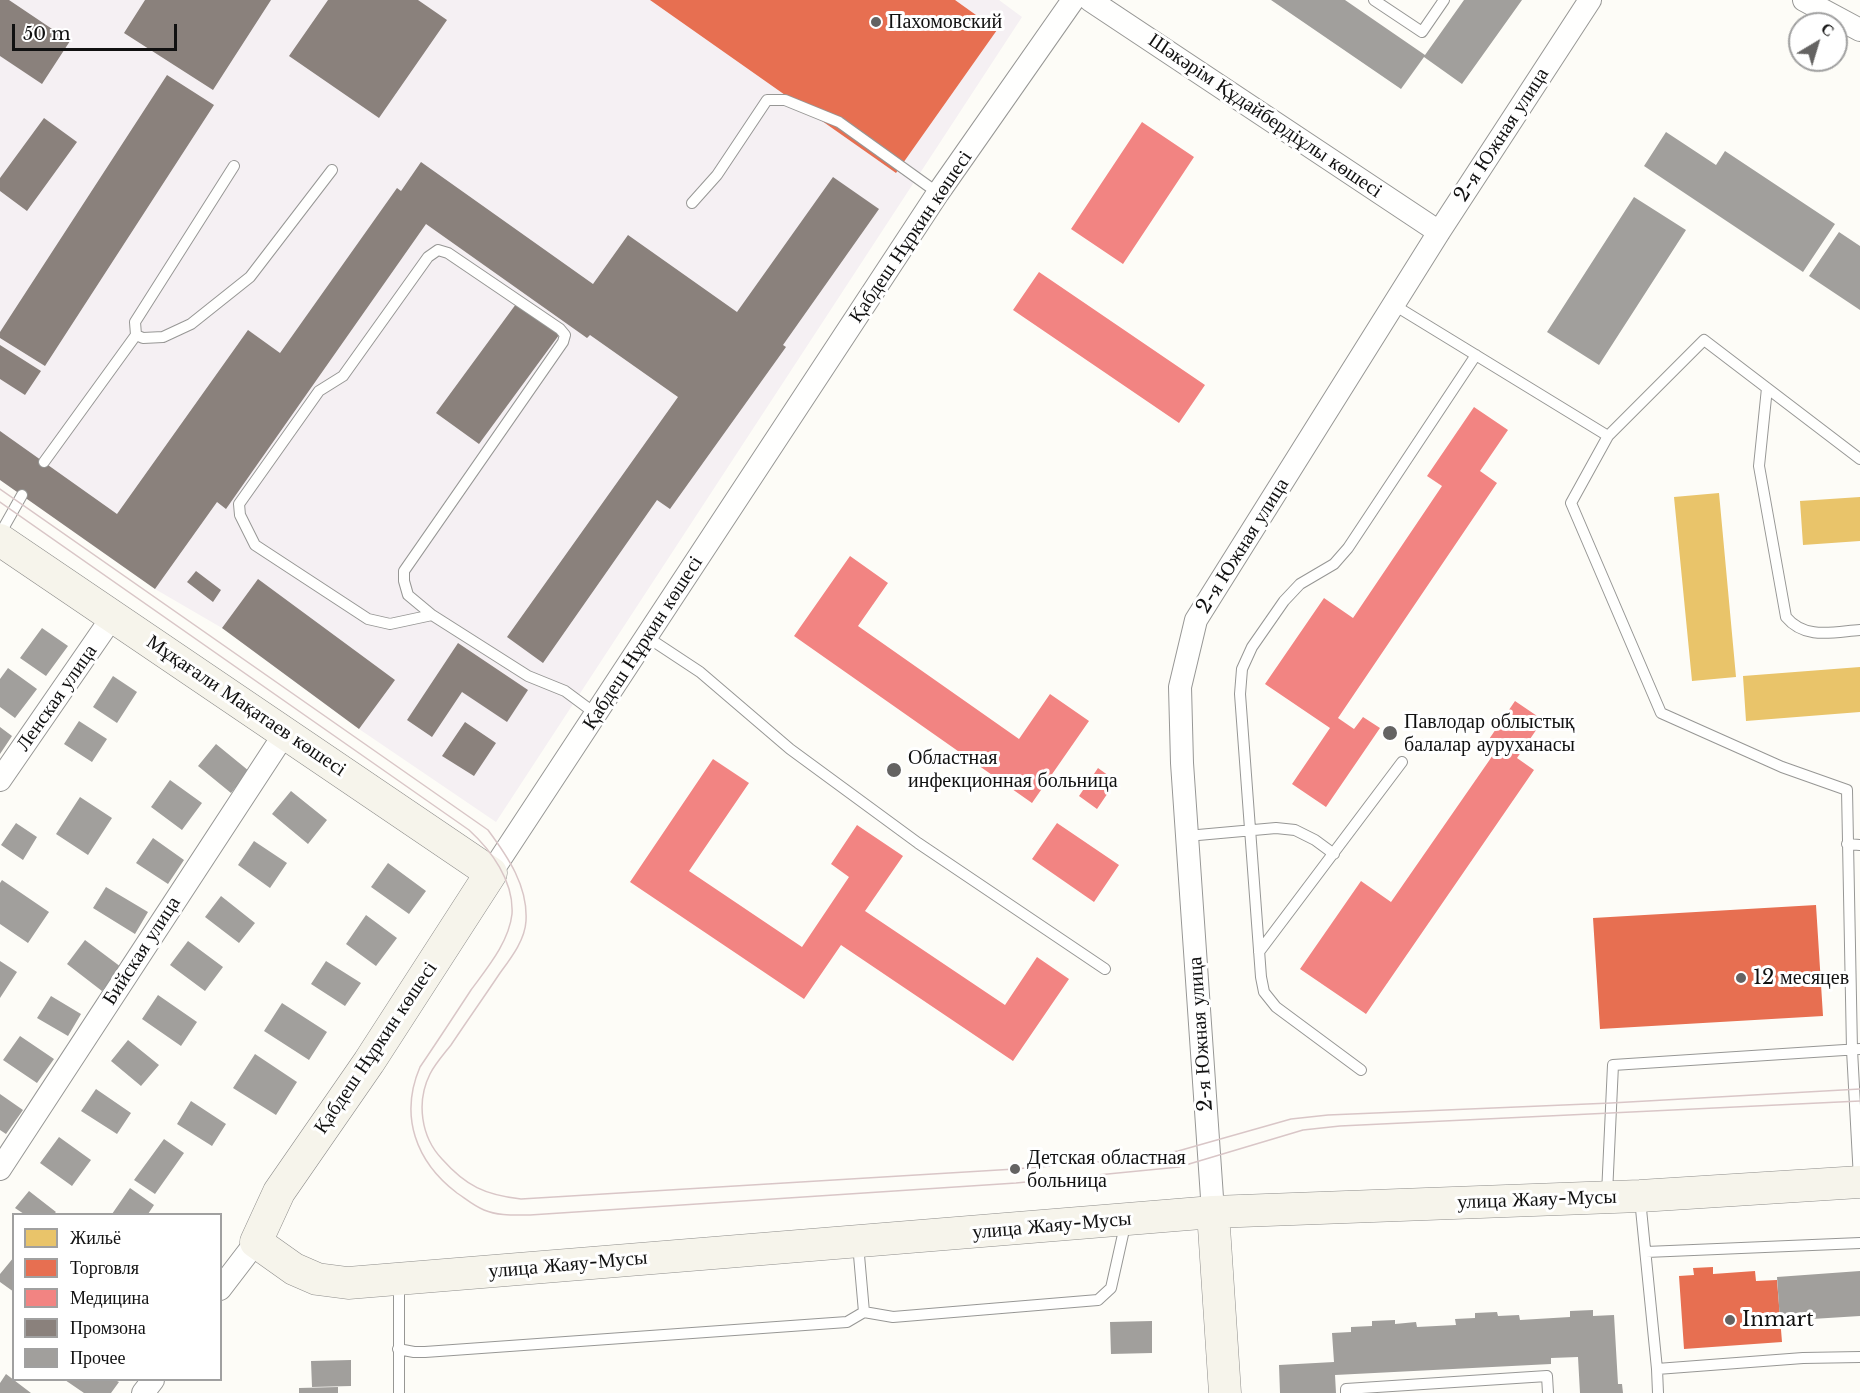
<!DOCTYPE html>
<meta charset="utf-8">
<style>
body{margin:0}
#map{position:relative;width:1860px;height:1393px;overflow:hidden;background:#fdfcf7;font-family:"Libre Baskerville",serif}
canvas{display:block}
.legend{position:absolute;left:12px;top:1213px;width:210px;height:168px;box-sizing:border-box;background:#fff;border:2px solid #a0a0a0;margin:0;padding:8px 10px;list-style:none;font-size:18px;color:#111}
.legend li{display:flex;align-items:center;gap:12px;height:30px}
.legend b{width:30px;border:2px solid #a0a0a0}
.north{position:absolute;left:1788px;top:12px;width:60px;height:60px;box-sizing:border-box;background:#fff;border:2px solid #a0a0a0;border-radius:50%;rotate:38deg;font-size:16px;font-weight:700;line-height:24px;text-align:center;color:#111}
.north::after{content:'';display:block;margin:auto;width:21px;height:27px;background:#646362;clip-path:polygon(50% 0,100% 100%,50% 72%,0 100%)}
.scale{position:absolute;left:12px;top:24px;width:165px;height:27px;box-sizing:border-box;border:3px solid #111;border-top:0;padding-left:8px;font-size:18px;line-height:21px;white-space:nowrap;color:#111;-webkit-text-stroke:4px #fff;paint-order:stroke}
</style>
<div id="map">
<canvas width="1860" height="1393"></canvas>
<ul class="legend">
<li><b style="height:16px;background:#e9c46a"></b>Жильё</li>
<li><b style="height:16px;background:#e76f51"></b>Торговля</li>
<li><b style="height:16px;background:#f28482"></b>Медицина</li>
<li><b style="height:16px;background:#8a817c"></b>Промзона</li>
<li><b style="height:16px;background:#a19f9c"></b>Прочее</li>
</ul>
<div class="north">С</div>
<div class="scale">50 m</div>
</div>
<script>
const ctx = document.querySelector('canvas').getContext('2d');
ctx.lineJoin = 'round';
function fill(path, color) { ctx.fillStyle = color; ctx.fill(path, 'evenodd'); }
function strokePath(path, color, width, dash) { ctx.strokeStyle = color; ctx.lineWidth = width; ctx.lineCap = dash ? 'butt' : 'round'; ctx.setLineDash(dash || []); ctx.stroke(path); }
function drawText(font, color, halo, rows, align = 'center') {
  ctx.font = font + ' "Libre Baskerville",serif'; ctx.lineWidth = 6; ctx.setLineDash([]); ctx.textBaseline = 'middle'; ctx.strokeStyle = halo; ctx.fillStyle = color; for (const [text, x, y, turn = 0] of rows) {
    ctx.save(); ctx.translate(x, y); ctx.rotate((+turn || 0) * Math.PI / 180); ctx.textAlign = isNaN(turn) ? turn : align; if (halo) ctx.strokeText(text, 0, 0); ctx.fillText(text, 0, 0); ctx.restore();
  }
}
fill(new Path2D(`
 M 0,0 L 999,0 L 1022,17 L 496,822 L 359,729 L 222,628 L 155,589 L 0,480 Z`), '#f5f0f3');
fill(new Path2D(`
 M 1719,493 L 1736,677 L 1692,681 L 1674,497 Z
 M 1860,497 L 1860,541 L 1803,545 L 1800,501 Z
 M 1860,667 L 1860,712 L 1746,721 L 1743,676 Z`), '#e9c46a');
fill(new Path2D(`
 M 650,0 L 955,0 L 997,30 L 896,173 Z
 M 1816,905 L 1823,1016 L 1600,1029 L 1593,918 Z
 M 1713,1267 L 1713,1274 L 1755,1271 L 1756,1281 L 1777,1280 L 1782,1342 L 1684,1349 L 1679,1276 L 1694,1275 L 1693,1268 Z`), '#e76f51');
fill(new Path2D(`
 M 1142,122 L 1194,157 L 1123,264 L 1071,229 Z
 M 1039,272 L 1205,385 L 1179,423 L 1013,310 Z
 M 1474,407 L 1508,430 L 1480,471 L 1497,483 L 1338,718 L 1354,729 L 1363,717 L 1380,728 L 1326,807 L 1292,784 L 1330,728 L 1265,684 L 1324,598 L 1353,618 L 1442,486 L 1427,476 Z
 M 850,556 L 888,583 L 858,626 L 1019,739 L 1050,694 L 1089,721 L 1032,803 L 794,636 Z
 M 1515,701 L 1543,720 L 1517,758 L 1534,770 L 1366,1014 L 1300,969 L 1361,881 L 1391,902 L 1493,755 L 1483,748 Z
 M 713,759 L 749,783 L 689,871 L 802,947 L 849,877 L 831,864 L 857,825 L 903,856 L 865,911 L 1005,1005 L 1037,957 L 1069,979 L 1013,1061 L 841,945 L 804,999 L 630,882 Z
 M 1098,768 L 1116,781 L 1097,809 L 1079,796 Z
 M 1057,823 L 1119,865 L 1094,902 L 1032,859 Z`), '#f28482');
fill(new Path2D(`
 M 0,0 L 9,0 L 70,41 L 42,84 L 0,56 Z
 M 145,0 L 271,0 L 213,90 L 124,33 Z
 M 328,0 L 418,0 L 447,20 L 379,118 L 289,56 Z
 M 167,75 L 214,105 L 45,366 L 0,338 L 0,332 Z
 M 44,118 L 77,142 L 27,211 L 0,191 L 0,178 Z
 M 421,162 L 593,284 L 628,235 L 737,312 L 833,177 L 879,209 L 783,345 L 786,347 L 670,509 L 657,500 L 543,663 L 507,637 L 678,397 L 590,335 L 587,338 L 426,224 L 226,509 L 217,502 L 155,589 L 0,480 L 0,431 L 117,514 L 248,330 L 280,353 L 397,188 L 401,191 Z
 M 516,304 L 559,335 L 479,444 L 436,413 Z
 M 0,345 L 41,371 L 25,395 L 0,379 Z
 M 196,571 L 221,590 L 213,602 L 187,582 Z
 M 258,579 L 395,680 L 359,729 L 222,628 Z
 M 458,643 L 528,690 L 507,722 L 462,692 L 432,737 L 407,720 Z
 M 465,722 L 496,743 L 474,776 L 442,756 Z`), '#8a817c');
fill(new Path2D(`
 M 1271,0 L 1345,0 L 1425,55 L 1464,0 L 1522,0 L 1462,84 L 1424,57 L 1401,89 Z
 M 1666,132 L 1716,165 L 1725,151 L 1835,224 L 1803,272 L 1644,166 Z
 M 1634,197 L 1686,230 L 1599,365 L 1547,332 Z
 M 1839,232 L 1860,246 L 1860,310 L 1809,276 Z
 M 42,628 L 68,646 L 46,676 L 20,658 Z
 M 8,668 L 37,689 L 15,718 L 0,707 L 0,679 Z
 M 113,676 L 137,692 L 117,723 L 93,707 Z
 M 79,721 L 107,739 L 92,762 L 64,744 Z
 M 0,727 L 12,736 L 0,754 Z
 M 216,744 L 249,771 L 231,793 L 198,766 Z
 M 170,780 L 202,803 L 182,830 L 151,807 Z
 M 291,791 L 327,820 L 308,844 L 272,814 Z
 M 80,797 L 112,818 L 88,855 L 56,834 Z
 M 16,823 L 37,837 L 23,860 L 1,845 Z
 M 153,838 L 184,860 L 168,884 L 136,863 Z
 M 254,841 L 287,863 L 270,888 L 238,865 Z
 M 388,863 L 426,891 L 409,914 L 371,887 Z
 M 2,880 L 49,912 L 28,943 L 0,924 L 0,883 Z
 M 106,887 L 148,912 L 135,934 L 93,908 Z
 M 221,896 L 255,923 L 239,943 L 205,917 Z
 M 366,915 L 397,938 L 376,966 L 346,944 Z
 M 85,940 L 121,967 L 102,991 L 67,964 Z
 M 188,941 L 223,967 L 205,991 L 170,965 Z
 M 0,961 L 17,972 L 0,998 Z
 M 326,961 L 361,983 L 345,1006 L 311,984 Z
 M 158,995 L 197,1022 L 181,1046 L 142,1019 Z
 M 51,996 L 81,1014 L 68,1036 L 37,1018 Z
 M 282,1003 L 327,1032 L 309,1060 L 264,1031 Z
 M 20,1036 L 54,1059 L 37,1083 L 3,1060 Z
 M 128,1040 L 159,1065 L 141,1086 L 111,1061 Z
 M 255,1054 L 297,1082 L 276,1115 L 233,1088 Z
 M 96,1089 L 131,1113 L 117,1134 L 81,1111 Z
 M 0,1094 L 23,1110 L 6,1134 L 0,1130 Z
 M 191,1101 L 226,1124 L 212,1146 L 177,1124 Z
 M 59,1137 L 91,1160 L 72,1186 L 40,1163 Z
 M 164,1139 L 184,1153 L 155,1194 L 134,1180 Z
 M 130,1188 L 154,1205 L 148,1214 L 112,1214 Z
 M 29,1191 L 56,1212 L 54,1214 L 24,1214 L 15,1208 Z
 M 14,1257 L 14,1292 L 0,1282 L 0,1274 Z
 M 1860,1271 L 1860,1316 L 1780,1321 L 1777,1277 Z
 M 1593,1310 L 1593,1316 L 1614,1315 L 1618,1384 L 1622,1384 L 1623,1393 L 1580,1393 L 1578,1357 L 1551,1358 L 1551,1364 L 1335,1375 L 1336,1393 L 1280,1393 L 1279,1365 L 1334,1362 L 1332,1333 L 1351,1332 L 1351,1327 L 1372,1326 L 1372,1321 L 1395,1320 L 1395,1324 L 1416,1322 L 1417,1327 L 1456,1325 L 1455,1319 L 1475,1318 L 1475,1313 L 1497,1312 L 1498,1316 L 1519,1315 L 1520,1320 L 1570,1317 L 1570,1311 Z
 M 1152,1321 L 1152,1353 L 1111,1354 L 1110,1322 Z
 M 351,1360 L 351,1386 L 312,1387 L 311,1361 Z
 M 6,1374 L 31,1393 L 0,1393 L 0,1383 Z
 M 65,1380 L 115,1380 L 119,1382 L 111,1393 L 84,1393 Z
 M 338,1387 L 338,1393 L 299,1393 L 299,1388 Z`), '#a19f9c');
const lane = new Path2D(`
 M 1374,0 L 1422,32 L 1444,0
 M 692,203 L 717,175 L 767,100 L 785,100 L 839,122 L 938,193
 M 1394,305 L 1608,436
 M 136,335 L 135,322 L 234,166
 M 1767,388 L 1759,466 L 1786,617 C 1805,640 1833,632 1860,630
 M 44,462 L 136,335 L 143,338 L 163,337 L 191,324 L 250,277 L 332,170
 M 0,534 L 22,495
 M 432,615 L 390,624 L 368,619 L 255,545 L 240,515 L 239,504 L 319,391 L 343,376 L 428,257 L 438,250 L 448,253 L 560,329 L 565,335 L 563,342 L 404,571 L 404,581 L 408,595 L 432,615 L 528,676 L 565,691 L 596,714
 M 647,637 L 700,672 L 790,749 L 918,843 L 1105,969
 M 1187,836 L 1276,828 L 1295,830 L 1315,840 L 1334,854
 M 1847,844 L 1860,845
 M 1259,952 L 1402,762
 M 1361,1070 L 1276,1007 L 1264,992 L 1261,977 L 1240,694 L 1242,669 L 1252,647 L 1284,601 L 1300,584 L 1334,564 L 1348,548 L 1476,355
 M 1859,1179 L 1852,1050 L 1847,790 L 1782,767 L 1661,713 L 1571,503 L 1608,436 L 1704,340 L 1860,459
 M 1607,1194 L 1613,1065 L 1860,1049
 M 1640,1199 L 1657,1369 L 1803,1358 L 1860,1357
 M 1646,1252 L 1860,1243
 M 399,1282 L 399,1393
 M 864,1312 L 893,1317 L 1098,1300 L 1111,1288 L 1126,1221
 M 398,1349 L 414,1352 L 425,1352 L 847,1322 L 864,1312 L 858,1244
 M 1657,1369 L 1658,1393
 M 1346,1393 L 1346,1389 L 1547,1376 L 1548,1393`);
const street = new Path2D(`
 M 1090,0 L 1439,232
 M 1804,0 L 1860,30
 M 0,780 L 113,616
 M 491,873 L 938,193 L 1073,0
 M 0,1169 L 285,733
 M 1213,1212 L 1182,763 L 1180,687 L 1196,620 L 1439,232 L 1590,0
 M 220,1289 L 256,1242
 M 143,1393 L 153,1380`);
const secondary = new Path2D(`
 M 0,540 L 491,873 L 369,1062 L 279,1192 L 256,1242 L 294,1269 L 317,1279 L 348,1283 L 1213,1212 L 1640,1196 L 1860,1182
 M 1213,1212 L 1225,1393`);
strokePath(lane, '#979795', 12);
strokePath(street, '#979795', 24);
strokePath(secondary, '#8e8d8b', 33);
strokePath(lane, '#fffffe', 10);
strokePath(street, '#fffffe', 22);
strokePath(secondary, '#f6f4eb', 32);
strokePath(new Path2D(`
 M 0,489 L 488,830 C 508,857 528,886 526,921 C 525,940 511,958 500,973 C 484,997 467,1021 451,1045 C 444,1054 435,1064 430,1074 C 416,1102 421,1137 442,1159 C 466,1186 485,1195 521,1199 L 1015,1169 L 1120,1160 L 1178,1151 L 1291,1119 L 1328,1115 L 1611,1103 L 1860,1089
 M 0,502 L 469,830 C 491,850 514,881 512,914 C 509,942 487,968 471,990 C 454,1016 437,1042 420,1067 C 399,1116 416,1162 457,1193 C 466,1199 474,1206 484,1210 C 498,1216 514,1215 530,1215 L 1016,1183 L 1179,1167 L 1303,1130 L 1340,1126 L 1860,1101`), '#d9c6c7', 1.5);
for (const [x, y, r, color] of [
 [876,22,6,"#646362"],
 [1390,733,8,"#646362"],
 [894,770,8,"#646362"],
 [1741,978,6,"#646362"],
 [1015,1169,6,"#646362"],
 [1730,1320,6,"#646362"]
]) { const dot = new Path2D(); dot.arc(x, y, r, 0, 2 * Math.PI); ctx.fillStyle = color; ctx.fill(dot); strokePath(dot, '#fff', 2); }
drawText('20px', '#111', '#fff', [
 ["Пахомовский",888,22],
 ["Павлодар облыстық",1404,722],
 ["балалар ауруханасы",1404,745],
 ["Областная",908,758],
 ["инфекционная больница",908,781],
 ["12 месяцев",1753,978],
 ["Детская областная",1027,1158],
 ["больница",1027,1181],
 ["Inmart",1742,1320]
], 'left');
drawText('20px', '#111', '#fff', [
 ["Шәкәрім Құдайбердіұлы көшесі",1265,116,34],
 ["2-я Южная улица",1502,135,-57],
 ["Қабдеш Нұркин көшесі",911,237,-56],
 ["2-я Южная улица",1243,546,-58],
 ["Қабдеш Нұркин көшесі",643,643,-57],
 ["Ленская улица",57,698,-55],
 ["Мұқағали Мақатаев көшесі",246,706,34],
 ["Бийская улица",142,951,-57],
 ["2-я Южная улица",1201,1034,-94],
 ["Қабдеш Нұркин көшесі",376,1048,-56],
 ["улица Жаяу-Мусы",1537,1200,-2],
 ["улица Жаяу-Мусы",1052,1226,-5],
 ["улица Жаяу-Мусы",568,1265,-5]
]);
</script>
